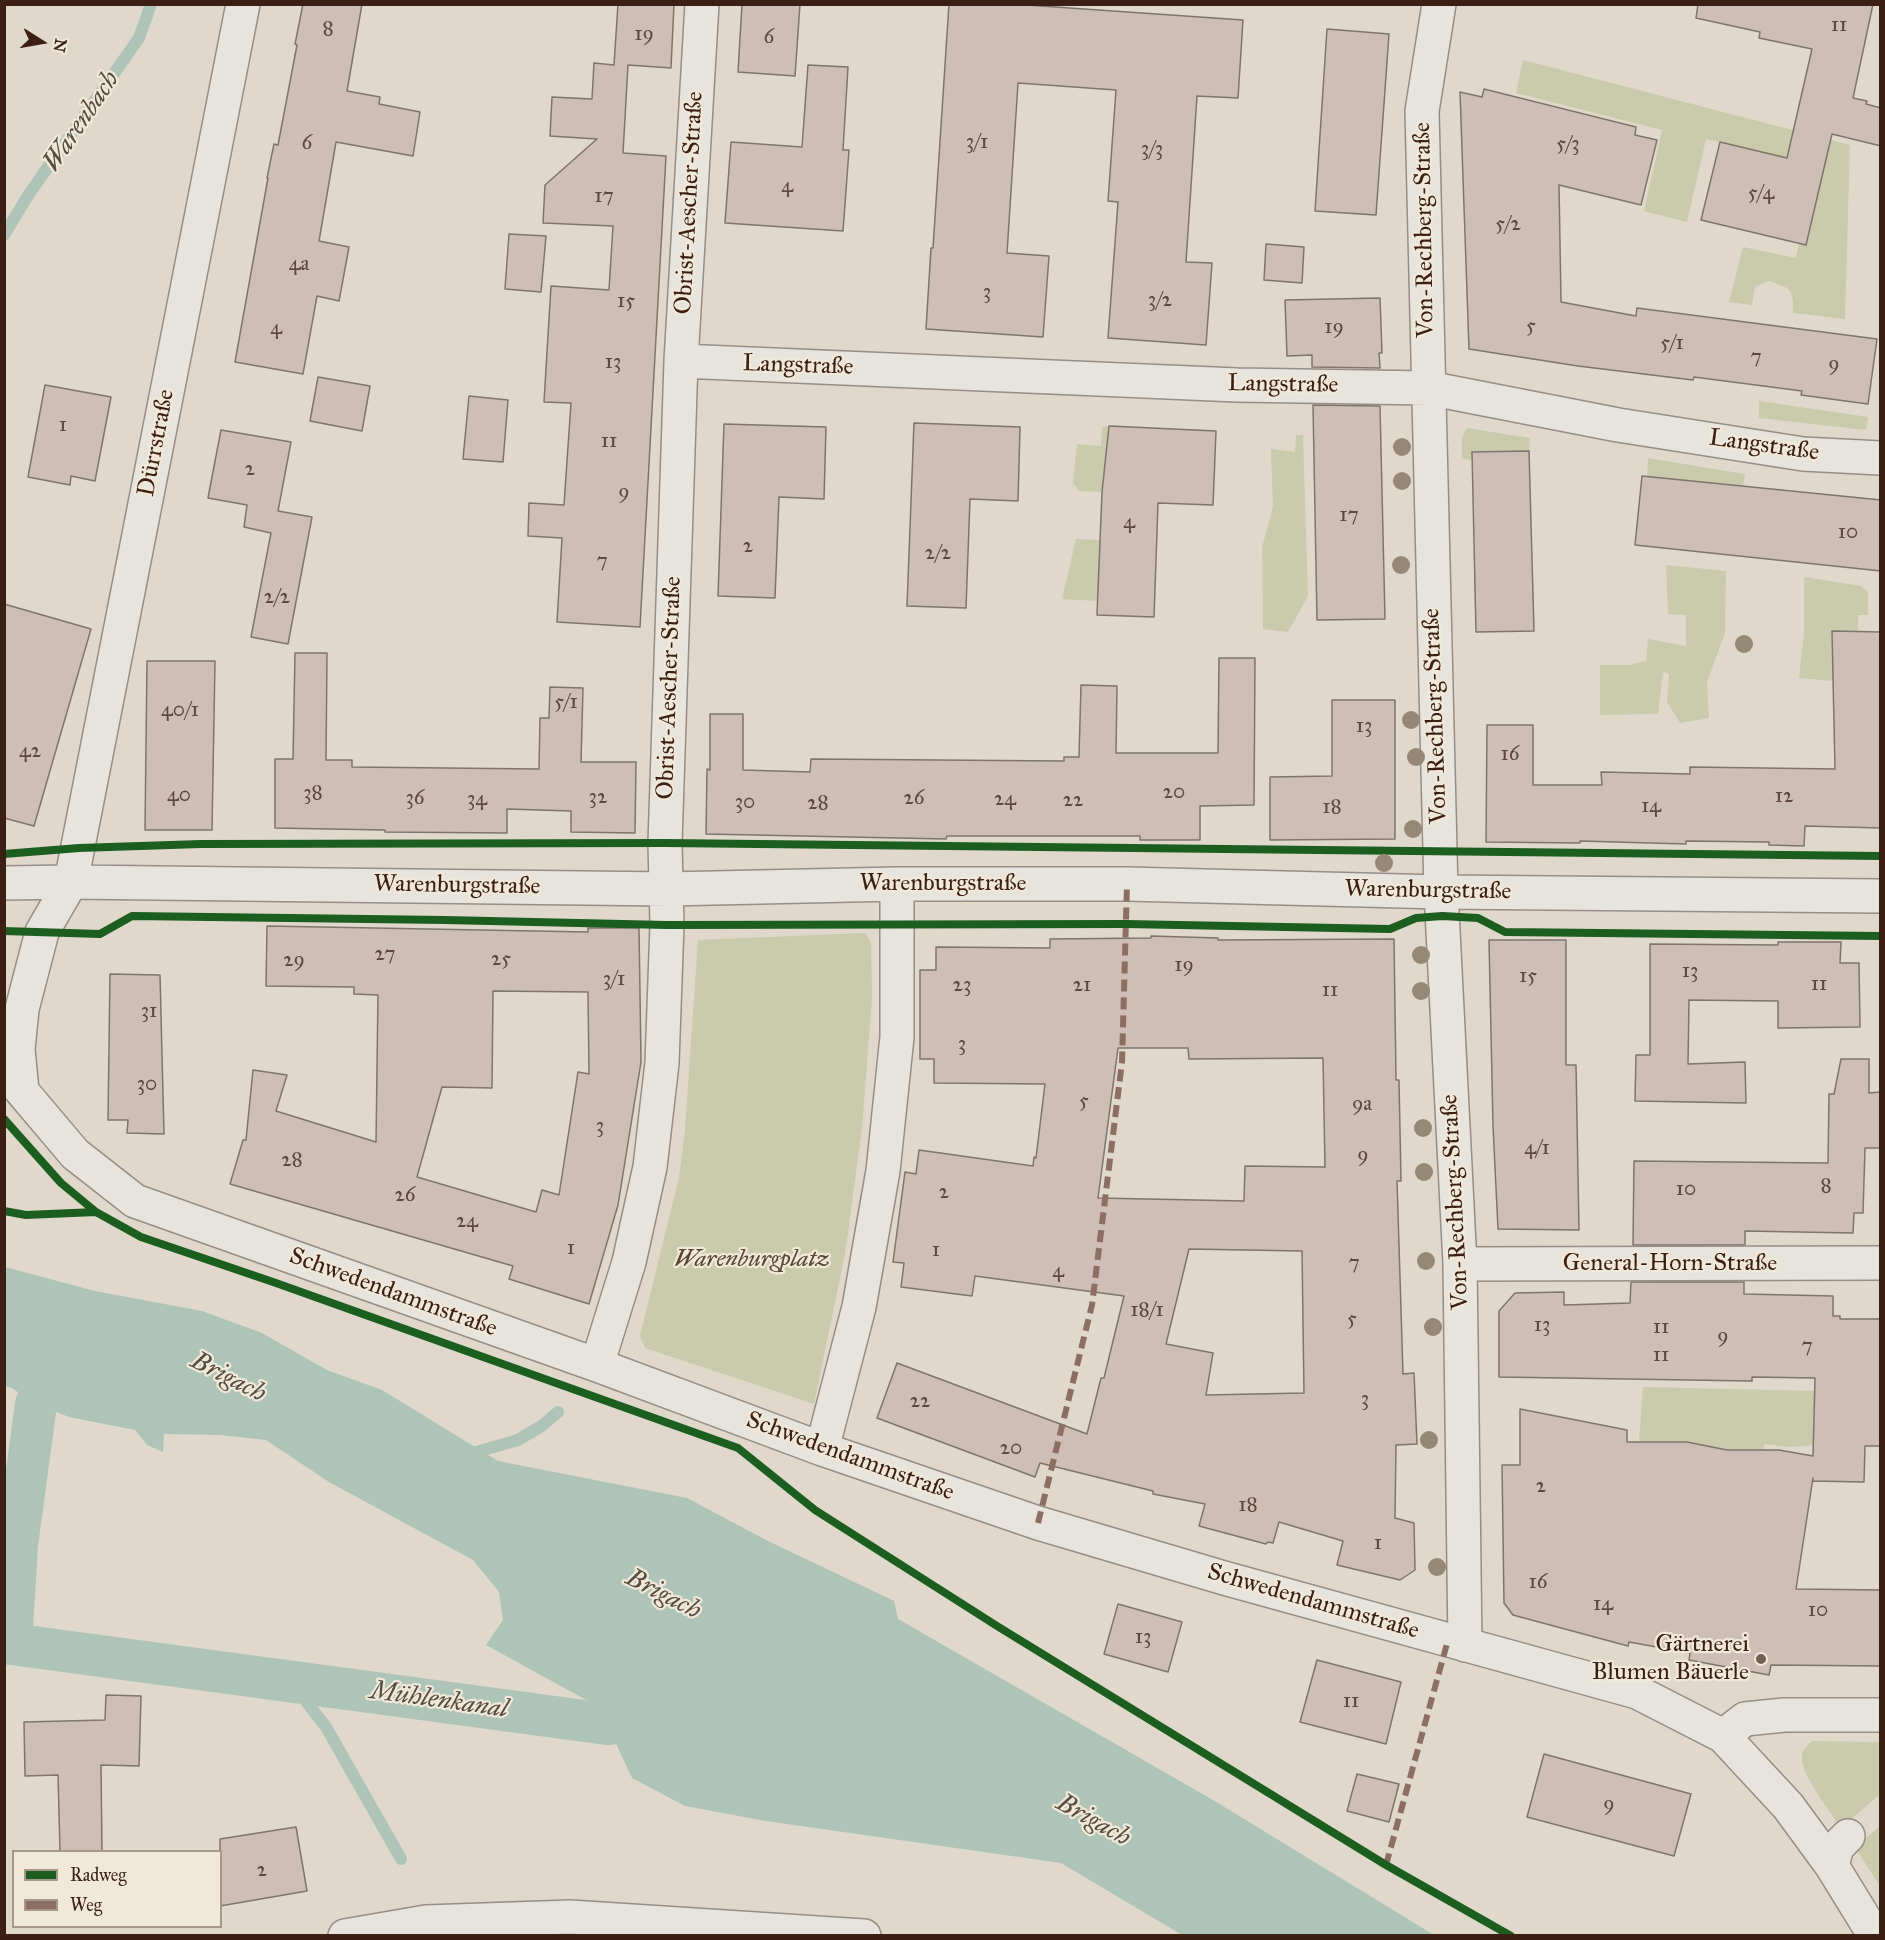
<!DOCTYPE html>
<meta charset="utf-8">
<style>
body{margin:0}
#map{position:relative;width:1885px;height:1940px;overflow:hidden;background:#e0d8cb;font-family:"IM FELL Great Primer",serif}
canvas{display:block}
.frame{position:absolute;inset:0;border:6px solid #3a1f12;pointer-events:none}
.legend{position:absolute;left:12px;top:1850px;width:210px;height:78px;box-sizing:border-box;background:#f0e8d8;border:2px solid #a79889;margin:0;padding:8px 10px;list-style:none;font-size:18px;color:#3a1f12}
.legend li{display:flex;align-items:center;gap:12px;height:30px}
.legend b{width:30px;border:2px solid #a79889}
.north{position:absolute;left:12px;top:12px;width:60px;height:60px;-webkit-text-stroke:4px #f0e8d8;paint-order:stroke;rotate:101deg;font-size:16px;font-weight:700;line-height:24px;text-align:center;color:#3a1f12}
.north::after{content:'';display:block;margin:auto;width:21px;height:27px;background:#3a1f12;clip-path:polygon(50% 0,100% 100%,50% 72%,0 100%)}
</style>
<div id="map">
<canvas width="1885" height="1940"></canvas>
<div class="frame"></div>
<ul class="legend">
<li><b style="height:8px;background:#1b5e20"></b>Radweg</li>
<li><b style="height:8px;background:#8d6e63"></b>Weg</li>
</ul>
<div class="north">N</div>
</div>
<script>
const ctx = document.querySelector('canvas').getContext('2d');
ctx.lineJoin = 'round';
function fill(path, color) { ctx.fillStyle = color; ctx.fill(path, 'evenodd'); }
function strokePath(path, color, width, dash) { ctx.strokeStyle = color; ctx.lineWidth = width; ctx.lineCap = dash ? 'butt' : 'round'; ctx.setLineDash(dash || []); ctx.stroke(path); }
function drawText(font, color, halo, rows, align = 'center') {
  ctx.font = font + ' "IM FELL Great Primer",serif'; ctx.lineWidth = 4.5; ctx.setLineDash([]); ctx.textBaseline = 'middle'; ctx.strokeStyle = halo; ctx.fillStyle = color; for (const [text, x, y, turn = 0] of rows) {
    ctx.save(); ctx.translate(x, y); ctx.rotate((+turn || 0) * Math.PI / 180); ctx.textAlign = isNaN(turn) ? turn : align; if (halo) ctx.strokeText(text, 0, 0); ctx.fillText(text, 0, 0); ctx.restore();
  }
}
fill(new Path2D(`
 M 1523,60 L 1850,145 L 1845,319 L 1793,313 C 1794,288 1790,288 1768,281 L 1755,287 L 1752,305 L 1729,302 L 1743,247 L 1796,258 L 1799,243 L 1806,245 L 1824,167 L 1706,139 L 1687,222 L 1644,211 L 1662,130 L 1516,93 Z
 M 1759,401 L 1868,417 L 1866,430 L 1759,418 Z
 M 1109,426 L 1102,492 L 1079,491 L 1073,483 L 1077,444 L 1101,446 L 1102,427 Z
 M 1467,428 L 1530,438 L 1529,451 L 1472,452 L 1472,460 L 1462,459 L 1462,437 Z
 M 1296,435 L 1303,435 L 1308,596 L 1288,632 L 1263,629 L 1262,547 L 1273,507 L 1271,449 L 1295,452 Z
 M 1648,458 L 1745,474 L 1743,487 L 1647,477 Z
 M 1076,539 L 1100,540 L 1098,601 L 1062,599 Z
 M 1666,565 L 1726,571 L 1725,633 L 1707,682 L 1709,718 L 1680,723 L 1667,702 L 1669,674 L 1663,672 L 1658,714 L 1600,715 L 1600,665 L 1629,665 L 1646,661 L 1648,639 L 1686,646 L 1686,615 L 1668,614 Z
 M 1804,577 L 1861,586 L 1868,592 L 1868,615 L 1858,615 L 1858,632 L 1832,631 L 1834,681 L 1799,678 L 1804,631 Z
 M 865,933 L 871,942 L 872,998 L 862,1129 L 845,1254 L 814,1404 L 645,1348 L 640,1336 L 679,1177 L 685,1129 L 698,940 Z
 M 1643,1387 L 1820,1391 L 1814,1402 L 1813,1445 L 1790,1447 L 1765,1444 L 1762,1450 L 1710,1450 C 1695,1437 1657,1442 1639,1442 Z
 M 1812,1741 L 1880,1742 L 1880,1794 L 1841,1828 C 1831,1813 1800,1773 1802,1757 C 1802,1749 1807,1746 1812,1741 Z
 M 1880,1826 L 1880,1886 L 1857,1851 L 1858,1845 Z`), '#c9cbac');
fill(new Path2D(`
 M 5,1267 L 95,1291 L 202,1311 L 262,1333 L 327,1370 L 382,1390 L 498,1461 L 687,1498 L 768,1541 L 894,1601 L 898,1619 L 1213,1800 L 1434,1935 L 1182,1935 L 1061,1863 L 766,1821 L 685,1806 L 632,1778 L 599,1707 L 486,1645 L 503,1620 L 499,1592 L 473,1560 L 329,1482 L 266,1440 L 220,1435 L 164,1434 L 163,1452 L 147,1445 L 135,1430 L 69,1417 L 36,1404 L 10,1387 L 5,1387 Z`), '#aec4b8');
strokePath(new Path2D(`
 M 4,235 L 29,194 L 139,38 L 151,4
 M 466,1455 L 518,1440 L 543,1425 L 558,1412
 M 291,1682 L 326,1727 L 401,1859`), '#aec4b8', 12);
strokePath(new Path2D(`
 M 4,1643 L 607,1724 L 664,1718
 M 11,1644 L 17,1545 L 36,1404`), '#aec4b8', 42);
const building = new Path2D(`
 M 303,4 L 362,4 L 347,91 L 380,97 L 379,104 L 420,112 L 413,156 L 336,142 L 319,241 L 349,247 L 339,301 L 317,296 L 303,374 L 235,362 L 268,178 L 267,178 L 274,144 L 278,145 L 297,45 L 295,44 Z
 M 618,4 L 674,4 L 671,68 L 628,65 L 623,153 L 666,156 L 640,627 L 557,622 L 562,538 L 528,536 L 529,503 L 564,505 L 571,403 L 544,402 L 551,286 L 609,290 L 613,226 L 543,223 L 545,185 L 597,139 L 550,136 L 552,97 L 592,99 L 594,63 L 614,65 Z
 M 742,4 L 800,4 L 795,76 L 738,72 Z
 M 949,4 L 1012,4 L 1243,20 L 1238,98 L 1197,96 L 1186,262 L 1212,263 L 1206,345 L 1108,338 L 1118,202 L 1108,201 L 1116,90 L 1018,83 L 1007,253 L 1049,256 L 1043,337 L 926,329 L 931,248 L 933,248 Z
 M 1698,4 L 1873,4 L 1853,98 L 1867,101 L 1866,104 L 1881,108 L 1881,146 L 1832,134 L 1806,245 L 1701,220 L 1720,142 L 1787,158 L 1812,49 L 1759,38 L 1760,32 L 1696,18 Z
 M 1327,29 L 1389,34 L 1376,215 L 1315,211 Z
 M 808,65 L 848,67 L 843,150 L 849,150 L 843,231 L 725,223 L 731,142 L 802,147 Z
 M 1484,89 L 1636,127 L 1635,135 L 1657,140 L 1641,205 L 1559,185 L 1561,302 L 1636,316 L 1637,308 L 1877,339 L 1868,404 L 1801,395 L 1802,391 L 1694,377 L 1693,380 L 1578,366 L 1469,349 L 1460,92 L 1482,97 Z
 M 509,234 L 546,236 L 541,292 L 505,289 Z
 M 1266,244 L 1304,247 L 1302,283 L 1264,280 Z
 M 1380,298 L 1382,353 L 1379,353 L 1380,368 L 1312,367 L 1312,355 L 1287,356 L 1285,300 Z
 M 318,377 L 370,386 L 362,431 L 310,421 Z
 M 45,385 L 111,397 L 95,481 L 71,476 L 70,485 L 28,477 Z
 M 469,396 L 508,400 L 503,462 L 463,459 Z
 M 1313,405 L 1380,406 L 1385,619 L 1317,620 Z
 M 914,423 L 1020,427 L 1018,501 L 970,499 L 966,608 L 907,606 Z
 M 724,424 L 826,427 L 824,499 L 779,497 L 775,598 L 718,596 Z
 M 1109,426 L 1216,431 L 1213,505 L 1158,503 L 1154,617 L 1097,615 L 1102,492 Z
 M 221,430 L 291,442 L 278,511 L 312,517 L 288,644 L 251,637 L 271,533 L 244,527 L 247,505 L 208,498 Z
 M 1529,451 L 1534,631 L 1476,632 L 1472,452 Z
 M 1642,476 L 1881,500 L 1881,571 L 1635,545 Z
 M 4,604 L 91,629 L 34,826 L 4,818 Z
 M 1832,631 L 1881,632 L 1881,828 L 1805,826 L 1804,846 L 1769,845 L 1769,842 L 1686,841 L 1686,844 L 1580,841 L 1580,843 L 1486,842 L 1487,725 L 1533,725 L 1533,785 L 1602,785 L 1601,772 L 1690,774 L 1690,767 L 1835,769 Z
 M 295,653 L 327,653 L 326,760 L 352,760 L 352,767 L 539,769 L 540,718 L 549,718 L 550,687 L 583,688 L 581,762 L 636,762 L 635,833 L 571,832 L 571,811 L 507,809 L 507,833 L 385,832 L 385,830 L 275,828 L 275,759 L 293,759 Z
 M 1219,658 L 1255,658 L 1254,805 L 1200,806 L 1200,840 L 1140,840 L 1140,836 L 947,836 L 946,839 L 706,834 L 707,769 L 710,770 L 710,714 L 743,714 L 743,770 L 810,772 L 811,759 L 1064,761 L 1064,757 L 1079,757 L 1081,685 L 1117,686 L 1116,753 L 1218,753 Z
 M 147,661 L 215,661 L 212,830 L 145,830 Z
 M 1332,700 L 1395,700 L 1395,839 L 1270,840 L 1270,777 L 1332,776 Z
 M 267,926 L 588,932 L 588,928 L 639,928 L 641,1062 L 618,1205 L 589,1304 L 509,1279 L 513,1266 L 230,1184 L 243,1140 L 246,1140 L 253,1070 L 287,1075 L 276,1111 L 376,1142 L 378,995 L 354,994 L 354,987 L 266,986 ZM 493,991 L 588,992 L 589,1074 L 578,1072 L 559,1195 L 542,1190 L 536,1212 L 417,1177 L 442,1087 L 492,1088 Z
 M 1151,936 L 1218,938 L 1218,940 L 1394,939 L 1396,1080 L 1399,1080 L 1401,1181 L 1397,1181 L 1403,1374 L 1414,1373 L 1417,1444 L 1396,1445 L 1395,1518 L 1414,1523 L 1415,1570 L 1400,1580 L 1337,1565 L 1343,1541 L 1279,1522 L 1273,1543 L 1268,1542 L 1266,1544 L 1199,1526 L 1205,1504 L 1153,1494 L 1153,1491 L 1040,1463 L 1035,1477 L 877,1418 L 897,1363 L 1087,1434 L 1101,1378 L 1104,1378 L 1124,1296 L 975,1276 L 972,1296 L 901,1287 L 904,1263 L 893,1262 L 905,1172 L 916,1174 L 919,1150 L 1033,1166 L 1034,1157 L 1036,1158 L 1045,1084 L 934,1083 L 934,1059 L 920,1059 L 920,970 L 936,970 L 936,947 L 1050,948 L 1050,939 L 1151,938 ZM 1118,1048 L 1188,1048 L 1189,1059 L 1323,1058 L 1325,1167 L 1245,1166 L 1244,1201 L 1098,1198 ZM 1189,1249 L 1302,1251 L 1304,1393 L 1206,1395 L 1213,1353 L 1166,1344 Z
 M 1489,940 L 1566,940 L 1566,1065 L 1576,1065 L 1579,1230 L 1498,1229 L 1493,1126 Z
 M 1778,942 L 1841,942 L 1840,963 L 1859,963 L 1860,1027 L 1778,1028 L 1778,1001 L 1689,1000 L 1688,1064 L 1745,1062 L 1746,1103 L 1635,1101 L 1636,1055 L 1650,1055 L 1650,944 L 1778,945 Z
 M 110,974 L 160,975 L 164,1134 L 127,1133 L 128,1120 L 108,1120 Z
 M 1841,1059 L 1869,1059 L 1869,1093 L 1881,1092 L 1881,1148 L 1865,1148 L 1863,1213 L 1854,1213 L 1853,1233 L 1745,1231 L 1745,1245 L 1633,1245 L 1634,1161 L 1828,1163 L 1829,1094 L 1834,1094 Z
 M 1631,1282 L 1744,1282 L 1744,1294 L 1833,1296 L 1833,1316 L 1840,1316 L 1840,1319 L 1881,1319 L 1881,1446 L 1865,1446 L 1864,1482 L 1813,1481 L 1813,1478 L 1796,1589 L 1881,1590 L 1881,1666 L 1771,1665 L 1769,1675 L 1689,1660 L 1690,1653 L 1629,1642 L 1628,1646 L 1513,1615 L 1504,1603 L 1502,1465 L 1520,1465 L 1520,1409 L 1627,1430 L 1627,1442 L 1687,1442 L 1727,1450 L 1779,1450 L 1813,1456 L 1815,1378 L 1752,1377 L 1752,1381 L 1499,1377 L 1499,1311 L 1515,1293 L 1564,1292 L 1564,1305 L 1630,1303 Z
 M 1118,1604 L 1182,1622 L 1168,1672 L 1104,1654 Z
 M 1317,1660 L 1401,1682 L 1386,1744 L 1300,1722 Z
 M 106,1695 L 141,1696 L 139,1766 L 101,1765 L 102,1851 L 60,1851 L 58,1775 L 25,1776 L 24,1722 L 105,1720 Z
 M 1544,1754 L 1691,1794 L 1674,1856 L 1527,1817 Z
 M 1357,1774 L 1399,1784 L 1389,1822 L 1347,1811 Z
 M 296,1827 L 307,1891 L 220,1906 L 220,1839 Z`);
fill(building, '#cebeb6');
strokePath(building, '#7e756c', 1.5);
const minor = new Path2D(`
 M 1439,4 L 1422,111 L 1441,892 L 1460,1264 L 1465,1645
 M 681,361 L 1237,385 L 1428,388 L 1618,425 L 1803,454 L 1880,458
 M 4,883 L 71,882 L 668,889 L 897,884 L 1127,884 L 1441,892 L 1880,896
 M 4,1070 L 75,1154 L 135,1201 L 597,1365 L 822,1449 L 1038,1523 L 1224,1578 L 1637,1692 L 1723,1736 L 1788,1806 L 1832,1866 L 1875,1936
 M 22,1091 L 18,1049 L 22,1009 L 42,932 L 71,882 L 243,4
 M 1460,1264 L 1880,1263
 M 597,1365 L 629,1262 L 650,1167 L 662,1063 L 667,925 L 665,843 L 681,361 L 702,4
 M 822,1449 L 859,1307 L 883,1171 L 897,1037 L 897,884
 M 1723,1736 L 1745,1719 L 1784,1715 L 1880,1715
 M 1832,1866 L 1837,1847 L 1848,1836
 M 345,1936 L 426,1922 L 570,1917 L 864,1936`);
strokePath(minor, '#968e85', 36);
strokePath(minor, '#e7e3dd', 33);
strokePath(new Path2D(`
 M 1038,1523 L 1092,1305 L 1122,1062 L 1127,884
 M 1386,1865 L 1448,1640`), '#8d6e63', 6, [12, 6]);
strokePath(new Path2D(`
 M 4,854 L 79,848 L 201,844 L 665,843 L 1880,856
 M 4,931 L 100,934 L 132,916 L 445,920 L 667,925 L 1126,924 L 1390,929 L 1416,918 L 1442,916 L 1478,918 L 1505,932 L 1880,936
 M 4,1119 L 61,1183 L 96,1212 L 141,1237 L 276,1283 L 738,1448 L 815,1510 L 997,1626 L 1386,1865 L 1511,1936
 M 4,1211 L 26,1215 L 96,1212`), '#1b5e20', 8);
ctx.fillStyle = '#968877';
for (const [x, y] of [
 [1402,447],
 [1402,481],
 [1401,565],
 [1744,644],
 [1411,720],
 [1416,757],
 [1413,829],
 [1384,863],
 [1421,955],
 [1421,991],
 [1423,1128],
 [1424,1172],
 [1426,1261],
 [1433,1327],
 [1429,1440],
 [1437,1567]
]) { ctx.beginPath(); ctx.arc(x, y, 9, 0, 2 * Math.PI); ctx.fill(); }
for (const [x, y, r, color] of [
 [1761,1659,6,"#746053"]
]) { const dot = new Path2D(); dot.arc(x, y, r, 0, 2 * Math.PI); ctx.fillStyle = color; ctx.fill(dot); strokePath(dot, '#f0e8d8', 2); }
drawText('21px', '#5f473b', null, [
 ["11",1839,26],
 ["8",328,30],
 ["19",644,35],
 ["6",769,38],
 ["3/1",977,143],
 ["6",307,144],
 ["5/3",1568,145],
 ["3/3",1152,150],
 ["4",787,187],
 ["5/4",1761,194],
 ["17",604,197],
 ["5/2",1508,225],
 ["4a",299,265],
 ["3",987,293],
 ["3/2",1160,301],
 ["15",626,302],
 ["5",1531,327],
 ["19",1334,328],
 ["4",276,329],
 ["5/1",1672,344],
 ["7",1756,358],
 ["13",613,363],
 ["9",1834,365],
 ["1",63,426],
 ["11",609,442],
 ["2",250,470],
 ["9",624,493],
 ["17",1349,516],
 ["4",1129,523],
 ["10",1848,533],
 ["2",748,547],
 ["2/2",938,554],
 ["7",602,562],
 ["2/2",277,598],
 ["5/1",566,703],
 ["40/1",180,711],
 ["13",1364,727],
 ["42",30,752],
 ["16",1510,755],
 ["20",1174,793],
 ["38",313,794],
 ["40",179,796],
 ["12",1784,797],
 ["32",598,798],
 ["36",415,799],
 ["26",914,799],
 ["34",477,800],
 ["24",1005,800],
 ["22",1073,801],
 ["30",745,803],
 ["28",818,804],
 ["14",1651,807],
 ["18",1332,808],
 ["27",385,955],
 ["25",501,960],
 ["29",294,961],
 ["19",1184,966],
 ["13",1690,972],
 ["15",1528,977],
 ["3/1",614,980],
 ["11",1819,985],
 ["23",962,986],
 ["21",1082,986],
 ["11",1330,991],
 ["31",149,1012],
 ["3",962,1045],
 ["30",147,1085],
 ["5",1084,1102],
 ["9a",1362,1105],
 ["3",600,1127],
 ["4/1",1537,1149],
 ["9",1363,1156],
 ["28",292,1161],
 ["8",1826,1187],
 ["10",1686,1190],
 ["2",944,1193],
 ["26",405,1196],
 ["24",467,1222],
 ["1",571,1249],
 ["1",936,1251],
 ["7",1354,1264],
 ["4",1058,1272],
 ["18/1",1147,1311],
 ["5",1352,1320],
 ["13",1542,1326],
 ["11",1661,1328],
 ["9",1723,1337],
 ["7",1807,1347],
 ["11",1661,1356],
 ["3",1365,1400],
 ["22",920,1402],
 ["20",1011,1449],
 ["2",1541,1487],
 ["18",1248,1506],
 ["1",1378,1544],
 ["16",1538,1583],
 ["14",1603,1605],
 ["10",1818,1611],
 ["13",1143,1638],
 ["11",1351,1702],
 ["9",1609,1805],
 ["2",262,1871]
]);
drawText('24px', '#3a1f12', '#f0e8d8', [
 ["Obrist-Aescher-Straße",690,203,-87],
 ["Von-Rechberg-Straße",1425,230,-91],
 ["Langstraße",798,366,2],
 ["Langstraße",1283,385,1],
 ["Dürrstraße",157,443,-79],
 ["Langstraße",1764,446,8],
 ["Obrist-Aescher-Straße",670,688,-88],
 ["Von-Rechberg-Straße",1436,716,-92],
 ["Warenburgstraße",943,884],
 ["Warenburgstraße",457,886,1],
 ["Warenburgstraße",1428,891,1],
 ["Von-Rechberg-Straße",1456,1202,-93],
 ["General-Horn-Straße",1670,1264],
 ["Schwedendammstraße",393,1293,20],
 ["Schwedendammstraße",850,1457,20],
 ["Schwedendammstraße",1313,1602,16]
]);
drawText('italic 24px', '#594732', '#f0e8d8', [
 ["Warenburgplatz",752,1260]
]);
drawText('24px', '#3a1f12', '#f0e8d8', [
 ["Gärtnerei",1749,1645],
 ["Blumen Bäuerle",1749,1673]
], 'right');
drawText('italic 26px', '#564e41', '#f0e8d8', [
 ["Warenbach",82,122,-56],
 ["Brigach",228,1378,27],
 ["Brigach",663,1595,27],
 ["Mühlenkanal",439,1701,8],
 ["Brigach",1093,1821,29]
]);
</script>
